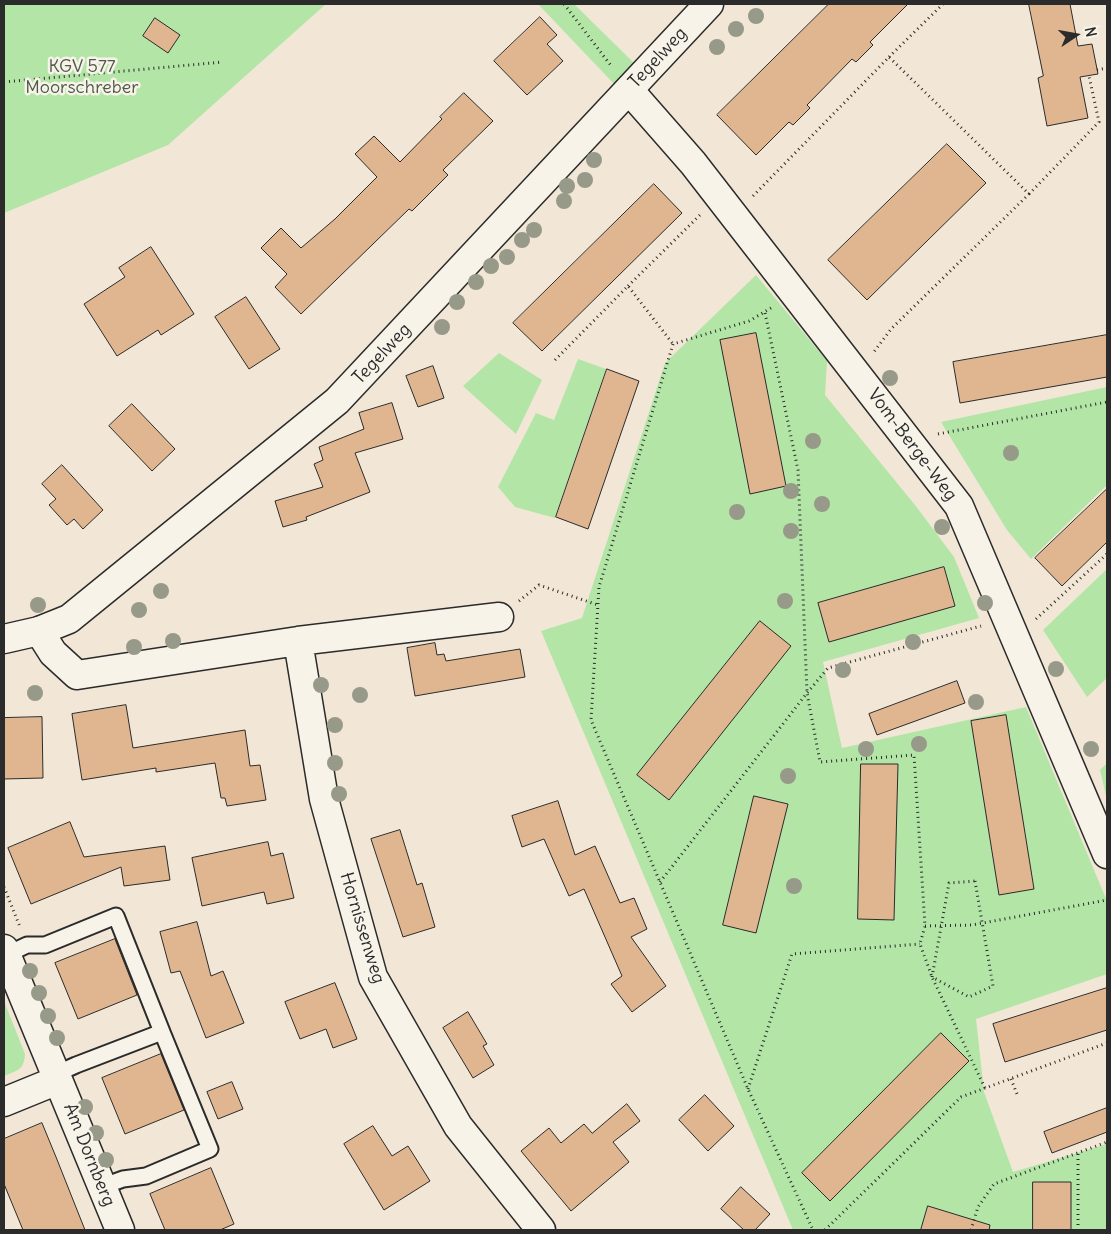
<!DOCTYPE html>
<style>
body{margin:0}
#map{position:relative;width:1111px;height:1234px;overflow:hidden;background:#f2e7d6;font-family:Delius,sans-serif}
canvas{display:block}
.frame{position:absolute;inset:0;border:5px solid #2b2b2b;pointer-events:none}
.north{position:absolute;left:1051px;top:10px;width:50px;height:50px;-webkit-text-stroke:4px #f7f3e8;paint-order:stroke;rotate:78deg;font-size:14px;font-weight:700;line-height:20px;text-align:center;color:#2b2b2b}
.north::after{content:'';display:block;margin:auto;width:18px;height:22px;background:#2b2b2b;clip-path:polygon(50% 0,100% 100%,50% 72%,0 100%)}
</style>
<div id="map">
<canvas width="1111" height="1234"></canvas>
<div class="frame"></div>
<div class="north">N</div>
</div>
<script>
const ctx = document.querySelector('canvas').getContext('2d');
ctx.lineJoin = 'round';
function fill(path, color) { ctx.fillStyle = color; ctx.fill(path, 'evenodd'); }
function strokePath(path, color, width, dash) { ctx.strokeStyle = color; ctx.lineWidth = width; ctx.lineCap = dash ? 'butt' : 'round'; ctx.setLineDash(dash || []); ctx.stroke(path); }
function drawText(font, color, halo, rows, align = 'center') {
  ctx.font = font + ' Delius,sans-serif'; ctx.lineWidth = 5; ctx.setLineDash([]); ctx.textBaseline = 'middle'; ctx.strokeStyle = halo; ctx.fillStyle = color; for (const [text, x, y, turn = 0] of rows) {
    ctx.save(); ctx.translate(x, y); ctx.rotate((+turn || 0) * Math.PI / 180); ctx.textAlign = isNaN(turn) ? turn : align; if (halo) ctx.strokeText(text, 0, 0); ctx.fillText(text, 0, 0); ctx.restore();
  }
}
fill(new Path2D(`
 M 4,4 L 326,4 L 168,145 L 4,213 Z
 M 538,4 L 574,4 L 636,65 L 615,85 Z
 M 756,275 L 827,361 L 825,395 L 915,505 L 954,557 L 979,618 L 823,662 L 842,748 L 1026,707 L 1107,901 L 1107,974 L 976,1019 L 984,1092 L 1013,1172 L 1107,1144 L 1107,1230 L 793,1230 L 541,631 L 582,618 L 665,363 Z
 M 499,353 L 542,380 L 516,434 L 463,386 Z
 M 578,359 L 606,369 L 555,518 L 515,507 L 498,487 L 536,413 L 554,420 Z
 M 1107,387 L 1107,485 L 1031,559 L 1007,530 L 941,422 Z
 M 1107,569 L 1107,678 L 1087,697 L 1043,630 Z
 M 1107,763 L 1107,800 L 1100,770 Z
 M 4,1001 L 25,1054 C 24,1070 18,1070 4,1076 Z`), '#b2e5a6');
const building = new Path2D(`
 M 829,4 L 908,4 L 870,42 L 873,45 L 856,62 L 852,59 L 807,105 L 810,108 L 793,125 L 789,122 L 756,155 L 717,115 Z
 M 1029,4 L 1070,4 L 1078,46 L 1092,44 L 1098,74 L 1080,77 L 1088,118 L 1047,126 L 1038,78 L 1043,76 Z
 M 540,17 L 557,35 L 547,44 L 563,61 L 527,95 L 494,61 Z
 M 155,18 L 180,35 L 168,53 L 143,36 Z
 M 464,93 L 493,121 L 443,170 L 448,175 L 412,211 L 409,209 L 301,314 L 275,287 L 287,274 L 261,248 L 281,228 L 301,248 L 335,219 L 377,177 L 355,154 L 374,136 L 400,162 L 442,119 L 440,117 Z
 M 947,144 L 986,183 L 867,300 L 828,260 Z
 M 654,184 L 682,213 L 542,351 L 513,323 Z
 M 151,247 L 194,314 L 161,335 L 158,330 L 117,356 L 84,304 L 125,277 L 119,268 Z
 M 246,297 L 280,349 L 249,369 L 215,317 Z
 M 756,333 L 786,486 L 750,494 L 720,340 Z
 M 1107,335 L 1107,377 L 960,403 L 953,362 Z
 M 433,366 L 444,398 L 418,407 L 406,376 Z
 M 607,369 L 639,381 L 588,529 L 556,517 Z
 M 392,403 L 403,439 L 355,453 L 370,492 L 306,517 L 307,520 L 283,527 L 275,501 L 323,487 L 314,464 L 323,460 L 319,447 L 364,429 L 359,413 Z
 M 132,404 L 175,449 L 152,471 L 109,426 Z
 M 62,465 L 103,510 L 83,529 L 74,519 L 67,525 L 49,505 L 56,499 L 42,484 Z
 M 1107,489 L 1107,542 L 1062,586 L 1035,558 Z
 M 944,567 L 955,606 L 829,642 L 818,603 Z
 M 760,621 L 791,646 L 669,800 L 637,775 Z
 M 435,643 L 437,655 L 444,654 L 446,661 L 520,649 L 525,677 L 415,696 L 407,648 Z
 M 957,681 L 965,703 L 877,735 L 869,714 Z
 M 126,705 L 133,748 L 245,730 L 250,766 L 260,765 L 266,800 L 227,806 L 225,798 L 221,798 L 215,763 L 156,772 L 156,768 L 82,780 L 72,714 Z
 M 1006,715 L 1034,889 L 999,895 L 971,721 Z
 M 42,717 L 43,778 L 4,779 L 4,718 Z
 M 861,764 L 898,764 L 894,920 L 858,919 Z
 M 754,796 L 788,804 L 756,933 L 723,925 Z
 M 558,801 L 575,855 L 595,846 L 620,903 L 634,898 L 647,929 L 631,937 L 666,986 L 632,1012 L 611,984 L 622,976 L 584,889 L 569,896 L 544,839 L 522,847 L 512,816 Z
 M 70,822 L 84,857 L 165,846 L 170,880 L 124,886 L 121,867 L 31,904 L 8,848 Z
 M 400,830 L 417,885 L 422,883 L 435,927 L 403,937 L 371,839 Z
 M 268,842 L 271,856 L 283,853 L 294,898 L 267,904 L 264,892 L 202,906 L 192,858 Z
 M 197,922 L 211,976 L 223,971 L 244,1023 L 206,1038 L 180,971 L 171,973 L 160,932 Z
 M 115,939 L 137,995 L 78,1019 L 55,963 Z
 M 335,983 L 357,1039 L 333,1048 L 326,1029 L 300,1039 L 285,1002 Z
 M 1107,988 L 1107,1030 L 1005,1062 L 993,1024 Z
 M 468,1012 L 487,1044 L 483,1046 L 494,1065 L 473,1078 L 443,1028 Z
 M 941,1033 L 969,1061 L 830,1201 L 802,1173 Z
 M 161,1054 L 184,1110 L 125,1134 L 102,1078 Z
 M 232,1082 L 243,1109 L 218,1119 L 207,1092 Z
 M 705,1095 L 734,1126 L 708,1151 L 679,1120 Z
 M 627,1104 L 640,1121 L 613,1142 L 629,1162 L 571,1211 L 521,1151 L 549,1128 L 561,1143 L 584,1124 L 592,1133 Z
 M 1107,1108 L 1107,1132 L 1052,1153 L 1044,1132 Z
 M 42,1123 L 56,1157 L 85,1230 L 23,1230 L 4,1184 L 4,1139 Z
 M 373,1126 L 392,1156 L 408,1146 L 430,1181 L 384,1210 L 344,1144 Z
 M 211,1168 L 234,1224 L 220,1230 L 165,1230 L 150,1194 Z
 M 1033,1182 L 1071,1182 L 1071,1230 L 1033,1230 Z
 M 741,1187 L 770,1214 L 755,1230 L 744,1230 L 721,1209 Z
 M 928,1206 L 990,1225 L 989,1230 L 921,1230 Z`);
fill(building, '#e0b690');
strokePath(building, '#2b2b2b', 1);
const service = new Path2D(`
 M 6,955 L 27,945 L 45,945 L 116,916 L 162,1032
 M 56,1074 L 76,1065 L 162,1032 L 210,1149 L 146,1176 L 123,1179 L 101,1187`);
const minor = new Path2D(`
 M 629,90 L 693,163 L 959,506 L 1107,854
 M 39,631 L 53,653 L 77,675 L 298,641 L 499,617
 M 298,641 L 324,799 L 373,977 L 458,1126 L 541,1230
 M 4,949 L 120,1230
 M 4,1102 L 58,1080`);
const tertiary = new Path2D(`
 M 4,639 L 39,631 L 69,619 L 337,401 L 709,4`);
strokePath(service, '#2b2b2b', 19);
strokePath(minor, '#2b2b2b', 31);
strokePath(tertiary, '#2b2b2b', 31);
strokePath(new Path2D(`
 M 564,4 L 612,67
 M 889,57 L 943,4
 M 1097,70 L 1107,68
 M 4,82 L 223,62
 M 1029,194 L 1099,122 L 1089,76
 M 753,196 L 889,57 L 1029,194 L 891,329 L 873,353
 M 628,286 L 700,215
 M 771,308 L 749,321 L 673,344 L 599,587 L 591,720 L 748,1089 L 813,1230
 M 765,313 L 798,470 L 807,693 L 820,762 L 914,755 L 925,926 L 920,944 L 932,977 L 985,1088
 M 555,360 L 628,286 L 673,344
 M 938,434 L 1107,402
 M 519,601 L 539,585 L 598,605
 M 1036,619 L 1107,554
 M 975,881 L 993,986 L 969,997 L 932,977 L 949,883 Z
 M 660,882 L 807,693 L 828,668 L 981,626
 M 4,887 L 20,927
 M 925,926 L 972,925 L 1107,900
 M 1011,1079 L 1017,1094
 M 748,1089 L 792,954 L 920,944
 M 825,1230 L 961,1097 L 1107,1043
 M 971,1230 L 978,1207 L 994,1184 L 1107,1142
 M 1078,1230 L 1078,1154`), '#2b2b2b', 3, [1, 4]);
strokePath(service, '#f7f3e8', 15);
strokePath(minor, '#f7f3e8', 28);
strokePath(tertiary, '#f7f3e8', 28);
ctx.fillStyle = '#979989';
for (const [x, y] of [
 [756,16],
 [736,29],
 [717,47],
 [594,160],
 [585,180],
 [567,186],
 [564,201],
 [534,230],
 [522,240],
 [507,257],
 [491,266],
 [476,282],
 [457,302],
 [442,327],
 [890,378],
 [813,441],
 [1011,453],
 [791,491],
 [822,504],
 [737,512],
 [942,527],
 [791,531],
 [161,591],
 [785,601],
 [985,603],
 [38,605],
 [139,610],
 [173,641],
 [913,642],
 [134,647],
 [1056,669],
 [843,670],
 [321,685],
 [35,693],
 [360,695],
 [976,702],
 [335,725],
 [919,744],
 [866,749],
 [1091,749],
 [335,763],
 [788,776],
 [339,794],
 [794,886],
 [30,971],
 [39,993],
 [48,1016],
 [57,1038],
 [85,1107],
 [96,1133],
 [106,1160]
]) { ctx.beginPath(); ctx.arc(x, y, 8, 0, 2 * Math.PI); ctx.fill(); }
drawText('18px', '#2b2b2b', '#f7f3e8', [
 ["Tegelweg",658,58,-47],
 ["Tegelweg",382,354,-47],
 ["Vom-Berge-Weg",912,445,53],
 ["Hornissenweg",362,928,73],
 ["Am Dornberg",89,1155,68]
]);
drawText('18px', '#4d5a4a', '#f7f3e8', [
 ["KGV 577",82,67],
 ["Moorschreber",82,88]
]);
</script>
